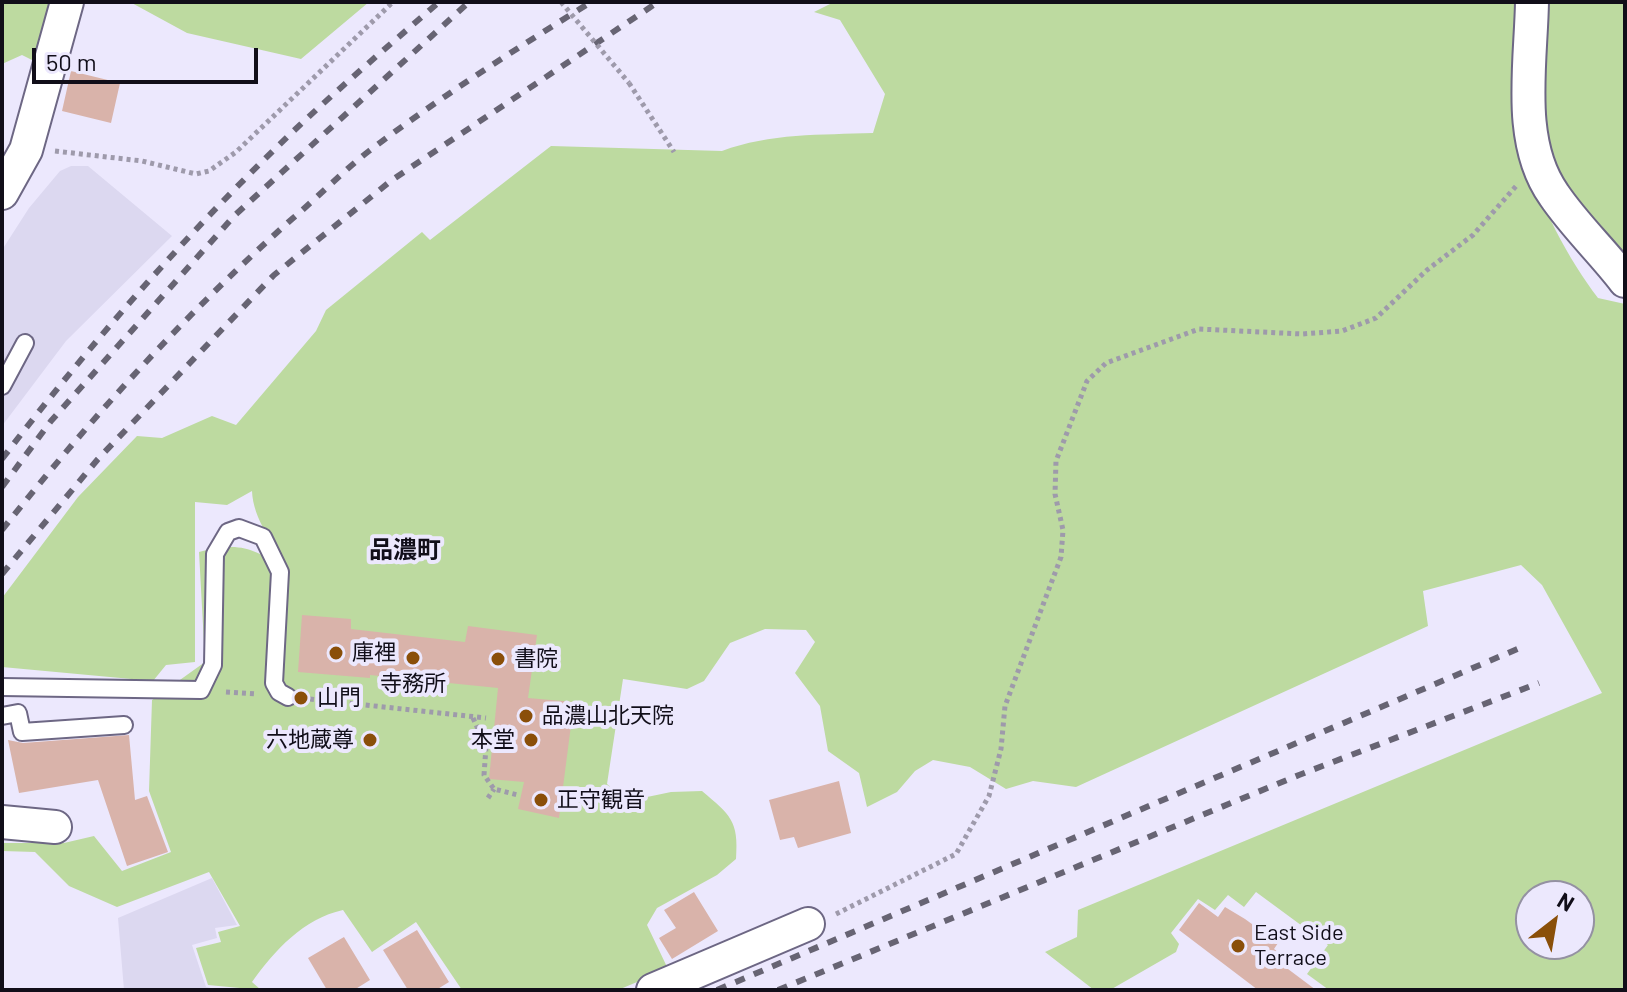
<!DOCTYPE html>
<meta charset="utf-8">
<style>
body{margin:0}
#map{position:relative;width:1627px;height:992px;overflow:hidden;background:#ece8fd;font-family:Barlow,sans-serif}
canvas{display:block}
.frame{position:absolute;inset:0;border:4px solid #110e19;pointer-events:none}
.north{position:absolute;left:1515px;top:880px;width:80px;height:80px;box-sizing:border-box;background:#ece8fd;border:2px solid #9491a2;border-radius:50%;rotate:31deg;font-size:22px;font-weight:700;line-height:32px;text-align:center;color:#110e19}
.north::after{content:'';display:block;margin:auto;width:28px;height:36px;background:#8a4f09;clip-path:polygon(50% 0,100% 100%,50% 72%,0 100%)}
.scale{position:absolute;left:32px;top:48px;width:226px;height:36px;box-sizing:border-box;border:4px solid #110e19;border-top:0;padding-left:10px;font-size:24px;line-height:28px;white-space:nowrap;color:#110e19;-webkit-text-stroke:6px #ece8fd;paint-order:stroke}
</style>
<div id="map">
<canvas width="1627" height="992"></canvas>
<div class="frame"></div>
<div class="north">N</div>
<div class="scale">50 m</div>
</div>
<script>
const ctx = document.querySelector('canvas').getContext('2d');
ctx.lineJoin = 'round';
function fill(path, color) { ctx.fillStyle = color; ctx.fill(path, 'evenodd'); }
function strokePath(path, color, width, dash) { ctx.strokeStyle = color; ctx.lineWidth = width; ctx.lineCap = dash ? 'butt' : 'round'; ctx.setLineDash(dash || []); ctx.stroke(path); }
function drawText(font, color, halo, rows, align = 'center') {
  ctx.font = font + ' Barlow,"Noto Sans JP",sans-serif'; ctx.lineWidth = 8; ctx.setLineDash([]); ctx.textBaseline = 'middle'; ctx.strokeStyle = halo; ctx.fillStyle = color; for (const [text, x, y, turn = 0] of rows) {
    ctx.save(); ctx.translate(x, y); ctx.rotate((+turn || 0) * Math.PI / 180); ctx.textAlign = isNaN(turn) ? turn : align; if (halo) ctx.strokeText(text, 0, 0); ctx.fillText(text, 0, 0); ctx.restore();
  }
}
fill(new Path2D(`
 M 71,166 L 88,166 L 172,236 L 66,341 L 2,426 L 2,250 L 29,208 L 60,171 Z
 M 212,878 L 237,925 L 215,928 L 217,938 L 192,945 L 206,987 L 221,990 L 124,990 L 118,918 Z`), '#dcd8f0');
fill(new Path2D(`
 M 2,2 L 57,2 L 42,65 L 22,55 L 2,64 Z
 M 130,2 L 369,2 L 301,59 L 187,33 Z
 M 834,2 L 1525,2 C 1526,47 1521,112 1528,155 C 1536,200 1570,262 1598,298 L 1625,304 L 1625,990 L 1329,990 L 1307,974 L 1328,945 L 1256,892 L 1244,907 L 1228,895 L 1215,910 L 1198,899 L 1171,933 L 1179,944 L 1176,952 L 1110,990 L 1094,990 L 1045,952 L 1077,937 L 1078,910 L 1602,693 L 1542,585 L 1521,565 L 1423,591 L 1428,626 L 1076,787 L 1033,781 L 1006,789 L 970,767 L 933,760 L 915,771 L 897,792 L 867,807 L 859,773 L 828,751 L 820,706 L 795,673 L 815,642 L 806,630 L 765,629 L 730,643 L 704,681 L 687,689 L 623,679 L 607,784 L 628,801 L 671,792 L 702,791 C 730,815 739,820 736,859 L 717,875 L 657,908 L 647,925 L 668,969 L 618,990 L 462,990 L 416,922 L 372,952 L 343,910 C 303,919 275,950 252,982 L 261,990 L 208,985 L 196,948 L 221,942 L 218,932 L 240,926 L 209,872 L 117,907 L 69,886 L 35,852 L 2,851 L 2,843 L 64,843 L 94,836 L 122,871 L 171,852 L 149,791 L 152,700 L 205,662 L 199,552 C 243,541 251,549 288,569 C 274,545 253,519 252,491 L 227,505 L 195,502 L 195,662 L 166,665 L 153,681 L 2,667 L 2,598 L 78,497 L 137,436 L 162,438 L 212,416 L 236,425 L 316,331 L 326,310 L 422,232 L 430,240 L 551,146 L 722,151 C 770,133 821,135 873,133 L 885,94 L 840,20 L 814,12 ZM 1531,896 L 1579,896 L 1579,944 L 1531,944 Z
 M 1537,2 L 1625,2 L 1625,275 L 1558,191 L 1535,100 Z`), '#bddaa0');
fill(new Path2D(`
 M 71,71 L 120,83 L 111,123 L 62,111 Z
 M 302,615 L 351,619 L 351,629 L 465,642 L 468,626 L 537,635 L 528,698 L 574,702 L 559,818 L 518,809 L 524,782 L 489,779 L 498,688 L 370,675 L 370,678 L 298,672 Z
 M 129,735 L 135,800 L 147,796 L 168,852 L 127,866 L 98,780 L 19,793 L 8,740 L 23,743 Z
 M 839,781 L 851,833 L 798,848 L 794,837 L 780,840 L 769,800 Z
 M 694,892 L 718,931 L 672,959 L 659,938 L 676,928 L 664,910 Z
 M 1199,903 L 1218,917 L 1225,907 L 1245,919 L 1278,943 L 1274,949 L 1281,954 L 1276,960 L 1316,990 L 1258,990 L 1179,930 Z
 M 417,930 L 449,982 L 436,990 L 408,990 L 383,950 Z
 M 344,937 L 370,980 L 354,990 L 327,990 L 308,958 Z`), '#d9b3aa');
const lane = new Path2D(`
 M 2,386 L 25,343
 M 2,687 L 201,690 L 213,665 L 215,554 L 228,532 L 239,528 L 263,537 L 280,572 L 274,683 L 279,692 L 288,697
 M 2,716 L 18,713 L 22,732 L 124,725`);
const street = new Path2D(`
 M 1532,2 C 1531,63 1516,142 1554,195 C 1575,226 1603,252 1625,281
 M 2,193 L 26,150 L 67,2
 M 2,822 L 55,827
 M 653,990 L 808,924`);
strokePath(lane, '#6d6784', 20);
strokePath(street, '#6d6784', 36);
strokePath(new Path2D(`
 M 629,83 L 674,152
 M 55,151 L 142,161 L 196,174 L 209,171 L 236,152 L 393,2
 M 226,692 L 256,694
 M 310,699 L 486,718
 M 473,718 L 486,747 L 484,775 L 494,789 L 518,795
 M 488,798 L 494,789
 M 836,914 L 956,854 L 989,796 L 1001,749 L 1005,706 L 1061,557 L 1063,530 L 1055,494 L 1056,461 L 1087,381 L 1106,363 L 1199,329 L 1302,334 L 1342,331 L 1376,318 L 1427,270 L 1473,235 L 1517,185`), '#9e9aab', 5, [4, 4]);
strokePath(lane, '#fff', 16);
strokePath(street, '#fff', 32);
strokePath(new Path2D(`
 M 2,459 C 93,340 193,226 302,123 C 346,82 393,42 439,2
 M 2,487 L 51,421 L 235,215 L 469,2
 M 2,530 C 91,418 185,314 292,219 C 318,197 342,172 369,151 C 440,97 516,49 591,2
 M 2,574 L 98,459 L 274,275 L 392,180 L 658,2
 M 717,990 L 1522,647
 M 778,990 L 1299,775 L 1539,683`), '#676473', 6, [10, 10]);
strokePath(new Path2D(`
 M 561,2 L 629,83`), '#9e9aab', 5, [4, 4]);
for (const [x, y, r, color] of [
 [336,653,8,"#8a4f09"],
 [413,658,8,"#8a4f09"],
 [498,659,8,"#8a4f09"],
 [301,698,8,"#8a4f09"],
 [526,716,8,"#8a4f09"],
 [370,740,8,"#8a4f09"],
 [531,740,8,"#8a4f09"],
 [541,800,8,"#8a4f09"],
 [1238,946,8,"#8a4f09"]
]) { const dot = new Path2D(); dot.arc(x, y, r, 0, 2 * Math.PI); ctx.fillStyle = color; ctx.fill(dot); strokePath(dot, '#ece8fd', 3); }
drawText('22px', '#110e19', '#ece8fd', [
 ["庫裡",352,653],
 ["書院",514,659],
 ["寺務所",413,684,"center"],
 ["山門",317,698],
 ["品濃山北天院",542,716],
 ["六地蔵尊",354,740,"right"],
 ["本堂",515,740,"right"],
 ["正守観音",557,800],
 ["East Side",1254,933],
 ["Terrace",1254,958]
], 'left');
drawText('bold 24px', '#110e19', '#ece8fd', [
 ["品濃町",405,550]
]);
</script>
